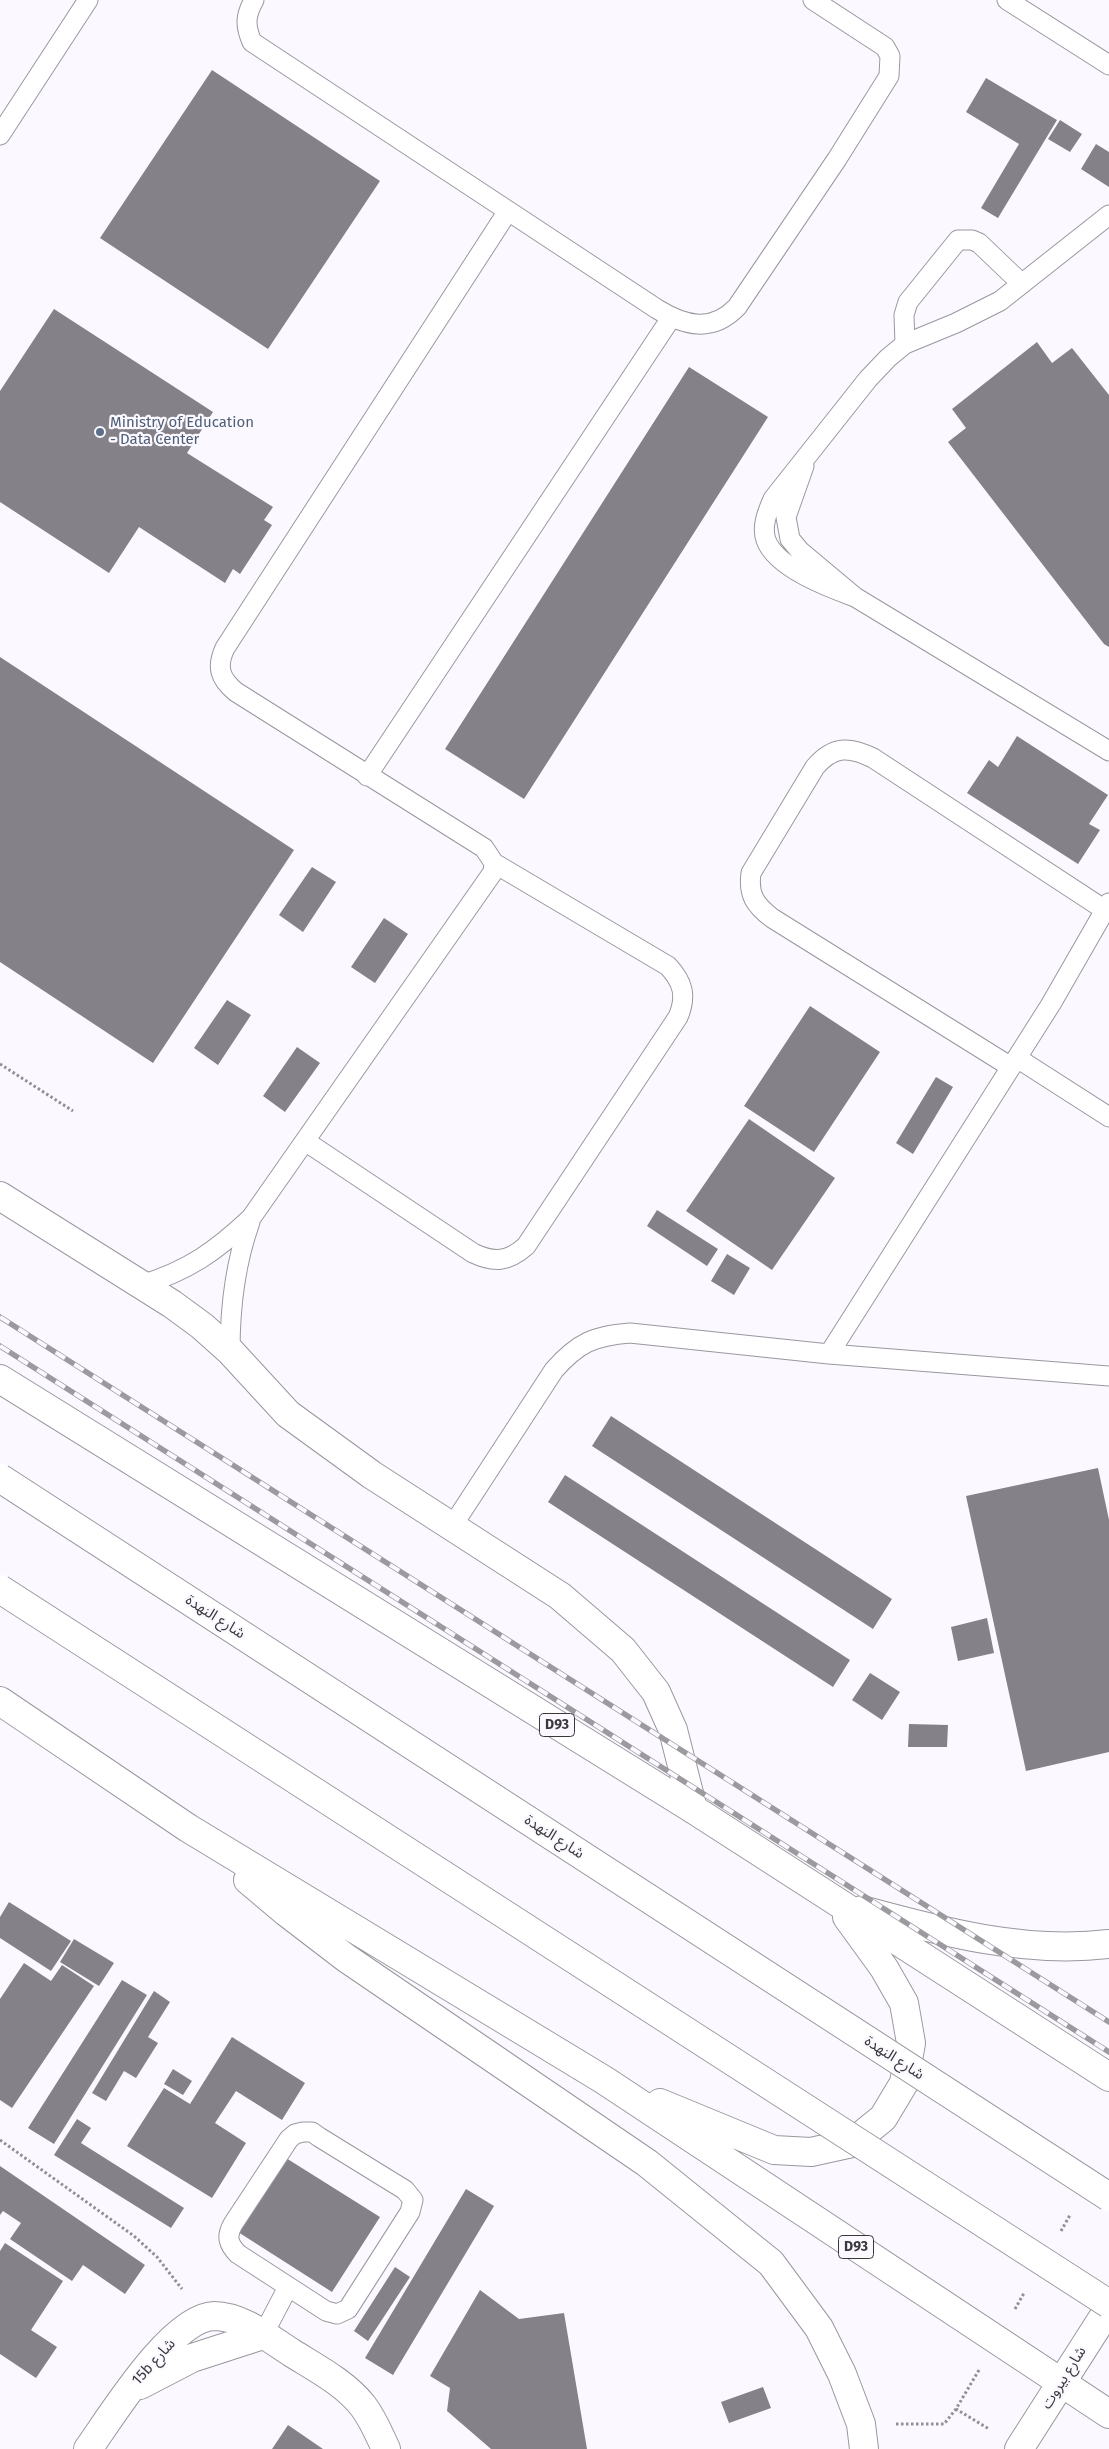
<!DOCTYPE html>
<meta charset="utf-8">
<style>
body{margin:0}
canvas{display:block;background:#fbf9ff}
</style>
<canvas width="1109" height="2449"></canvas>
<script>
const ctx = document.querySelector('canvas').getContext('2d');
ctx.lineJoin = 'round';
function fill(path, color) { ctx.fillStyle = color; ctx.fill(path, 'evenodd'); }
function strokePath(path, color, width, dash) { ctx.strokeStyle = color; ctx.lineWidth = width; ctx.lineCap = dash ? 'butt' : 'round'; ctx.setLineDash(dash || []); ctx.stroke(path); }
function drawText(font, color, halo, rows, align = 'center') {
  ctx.font = font + ' "Fira Sans","Noto Sans Arabic",sans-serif'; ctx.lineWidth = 4.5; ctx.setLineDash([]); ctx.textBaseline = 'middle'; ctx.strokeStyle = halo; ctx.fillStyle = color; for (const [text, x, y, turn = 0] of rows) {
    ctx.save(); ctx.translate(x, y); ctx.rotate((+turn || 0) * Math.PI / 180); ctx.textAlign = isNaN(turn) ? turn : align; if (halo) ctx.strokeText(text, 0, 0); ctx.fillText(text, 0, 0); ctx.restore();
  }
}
fill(new Path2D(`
 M 212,70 L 380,181 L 268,349 L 100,238 Z
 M 986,78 L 1057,120 L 998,218 L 981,208 L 1019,144 L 966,112 Z
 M 1060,120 L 1082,134 L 1070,152 L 1048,139 Z
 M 1096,144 L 1109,152 L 1109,187 L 1081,169 Z
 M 54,309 L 213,412 L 187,453 L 273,507 L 264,520 L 272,525 L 240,574 L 233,569 L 225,583 L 139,527 L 109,573 L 0,502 L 0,391 Z
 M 1037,342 L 1052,363 L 1072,348 L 1109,395 L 1109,647 L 1104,644 L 948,442 L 966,428 L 952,409 Z
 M 689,367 L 768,417 L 524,799 L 445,749 Z
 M 0,657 L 294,850 L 153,1063 L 0,962 Z
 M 1017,736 L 1108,795 L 1089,824 L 1100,830 L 1078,864 L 967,793 L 989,760 L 998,767 Z
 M 312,867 L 336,882 L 303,932 L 279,915 Z
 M 384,918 L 408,934 L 375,983 L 351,967 Z
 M 227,1000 L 251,1015 L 218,1065 L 194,1048 Z
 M 810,1006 L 880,1052 L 814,1152 L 744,1106 Z
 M 297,1047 L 320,1063 L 285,1112 L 263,1096 Z
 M 936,1077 L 953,1087 L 913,1154 L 896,1143 Z
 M 749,1119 L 835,1178 L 772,1270 L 686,1211 Z
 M 657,1210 L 718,1249 L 707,1266 L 647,1226 Z
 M 727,1254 L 750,1268 L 734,1295 L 711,1281 Z
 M 611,1416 L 892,1599 L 873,1629 L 592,1446 Z
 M 1098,1468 L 1109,1520 L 1109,1752 L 1026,1771 L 966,1496 Z
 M 565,1475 L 850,1660 L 833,1687 L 548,1502 Z
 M 987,1618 L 994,1653 L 958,1661 L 951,1627 Z
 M 870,1673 L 900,1692 L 882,1720 L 852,1700 Z
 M 909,1724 L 948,1725 L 947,1747 L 908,1747 Z
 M 9,1902 L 71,1941 L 51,1971 L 0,1938 L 0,1917 Z
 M 74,1939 L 114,1963 L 99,1986 L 60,1962 Z
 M 24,1963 L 51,1981 L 62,1965 L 94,1986 L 12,2108 L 0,2100 L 0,1999 Z
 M 122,1980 L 147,1995 L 54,2144 L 28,2128 Z
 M 154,1991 L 170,2002 L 148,2037 L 158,2043 L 136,2078 L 124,2071 L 106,2101 L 92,2093 Z
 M 232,2037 L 305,2083 L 282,2120 L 236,2091 L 215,2123 L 246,2143 L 212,2198 L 127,2146 L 164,2088 L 190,2104 Z
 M 173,2069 L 192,2081 L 183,2095 L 164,2084 Z
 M 77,2119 L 91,2128 L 81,2143 L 184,2208 L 171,2228 L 54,2155 Z
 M 286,2158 L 380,2217 L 332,2292 L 238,2232 Z
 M 0,2166 L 145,2265 L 125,2294 L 83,2265 L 72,2281 L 10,2239 L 21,2223 L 3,2211 L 0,2215 Z
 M 466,2189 L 494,2206 L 393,2375 L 365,2358 Z
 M 5,2243 L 63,2281 L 31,2330 L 57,2347 L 36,2378 L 0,2354 L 0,2251 Z
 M 395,2267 L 410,2277 L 368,2341 L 354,2331 Z
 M 480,2290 L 519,2319 L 564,2313 L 587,2449 L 491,2449 L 447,2411 L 450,2388 L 430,2376 Z
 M 763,2387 L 771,2408 L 729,2423 L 721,2402 Z
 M 288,2425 L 323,2449 L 272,2449 Z`), '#848188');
const service = new Path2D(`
 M 254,0 C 245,16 245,26 252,42 L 657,309 C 685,326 712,333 737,307 L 837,159 L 889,76 L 890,56 L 885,47 L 813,0
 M 1007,0 L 1109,65
 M 0,135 L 88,0
 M 905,344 L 904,315 L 908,302 L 958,240 L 972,240 L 979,243 L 1022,284
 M 804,466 L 786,517 L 790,539 L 800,551 L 855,597 L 1109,751
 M 855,597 C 830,588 776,568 766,540 C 761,526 768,511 773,499 L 868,379 L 888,358 L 905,344 L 956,323 L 1000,301 L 1109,215
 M 367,776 L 671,318
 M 1017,1058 L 1109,1117
 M 1011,1067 L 772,918 C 755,905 748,895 751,873 L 815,767 C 833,746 849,746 873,758 L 1105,910
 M 305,1141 L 473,1253 C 494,1263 508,1262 526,1246 L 678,1017 C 687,996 683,982 668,966 L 494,863
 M 141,1285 C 188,1271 216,1251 251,1218 L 493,872 L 494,863 L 484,848 L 236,692 C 220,679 216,667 225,648 L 508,211
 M 230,1351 C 230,1306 235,1264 250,1222
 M 829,1354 L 1051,1004 L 1109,903
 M 451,1528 L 554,1370 C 578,1343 593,1336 630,1333 L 829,1354 L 1109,1376
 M 303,2132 L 312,2132 L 319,2137 L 405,2190 L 413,2200 L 410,2212 L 348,2309 L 337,2314 L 326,2311 L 238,2254 C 228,2244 226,2236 233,2224 L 289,2139 L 295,2134 Z
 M 263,2335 L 288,2287`);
const minor = new Path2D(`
 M 0,1196 L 172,1304 L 202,1326 L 230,1351 L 288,1414 L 372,1475 L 560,1596 L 623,1650 L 656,1692 L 673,1730 L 693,1809
 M 140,2385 L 192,2358 L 263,2335
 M 88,2449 C 111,2417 172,2317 214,2316 C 242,2316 270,2339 292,2353 C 316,2368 345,2383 363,2406 C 373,2419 379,2434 386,2449`);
const secondary = new Path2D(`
 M 1019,2449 L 1109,2308`);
const primary = new Path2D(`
 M 0,1379 L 693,1809 L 1109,2077
 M 0,1701 L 188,1828 L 604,2080 L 1109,2414
 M 248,1880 L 286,1912 L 346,1958 L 647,2163 L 771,2263 L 819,2328 L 842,2374 L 861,2424 L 864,2449
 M 862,1910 C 942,1932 1025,1954 1109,1944
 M 660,2103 L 774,2150 L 811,2152 L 852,2143 L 883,2118 L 904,2083 L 911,2043 L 904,2003 L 884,1968 L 847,1917`);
strokePath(service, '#9a979f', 21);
strokePath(minor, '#9a979f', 30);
strokePath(secondary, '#9a979f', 30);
strokePath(primary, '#9a979f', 30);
strokePath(new Path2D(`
 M 0,1064 L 73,1111
 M 0,2140 L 134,2236 L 157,2257 L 182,2289
 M 1061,2231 L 1070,2215
 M 1015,2309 L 1024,2293
 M 979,2370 L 956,2409 L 989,2429
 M 896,2424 L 944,2424 L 956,2409`), '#918f94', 3, [2.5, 2.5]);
strokePath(service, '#fff', 19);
strokePath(minor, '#fff', 28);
strokePath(secondary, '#fff', 28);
strokePath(primary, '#fff', 28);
const rail = new Path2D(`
 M 0,1317 L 1109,2022
 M 0,1346 L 1109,2052`);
strokePath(rail, '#9c9a9f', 5.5);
strokePath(rail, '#fbf9ff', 4, [11]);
const primaryBridge = new Path2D(`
 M 0,1478 L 1109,2197
 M 0,1589 L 1109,2304`);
strokePath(primaryBridge, '#9a979f', 30, []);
strokePath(primaryBridge, '#fff', 28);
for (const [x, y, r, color] of [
 [100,432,5,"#5c6f8a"]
]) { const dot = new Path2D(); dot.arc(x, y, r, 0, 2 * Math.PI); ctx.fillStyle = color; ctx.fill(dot); strokePath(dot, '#fbf9ff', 2); }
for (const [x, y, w] of [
 [557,1725,35],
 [856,2247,35]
]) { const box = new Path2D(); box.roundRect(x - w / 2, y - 11.5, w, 23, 4); ctx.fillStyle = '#fbf9ff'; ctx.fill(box); strokePath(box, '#39383b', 1); }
drawText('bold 14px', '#39383b', null, [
 ["D93",557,1725],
 ["D93",856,2247]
]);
drawText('15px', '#4e5e75', '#fbf9ff', [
 ["Ministry of Education",110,423],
 ["- Data Center",110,440]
], 'left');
drawText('15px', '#39383b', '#fbf9ff', [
 ["شارع النهدة",215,1617,33],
 ["شارع النهدة",554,1837,33],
 ["شارع النهدة",894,2058,33],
 ["15b شارع",154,2362,-48],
 ["شارع بيروت",1064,2378,-58]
]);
</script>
